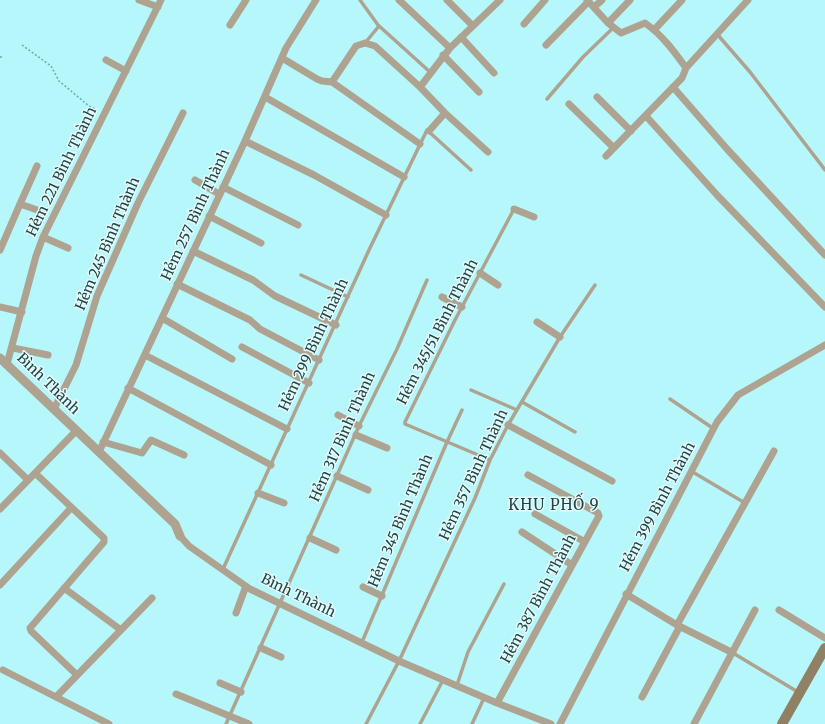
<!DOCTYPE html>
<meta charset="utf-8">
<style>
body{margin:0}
canvas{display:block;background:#b6f7fb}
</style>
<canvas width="825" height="724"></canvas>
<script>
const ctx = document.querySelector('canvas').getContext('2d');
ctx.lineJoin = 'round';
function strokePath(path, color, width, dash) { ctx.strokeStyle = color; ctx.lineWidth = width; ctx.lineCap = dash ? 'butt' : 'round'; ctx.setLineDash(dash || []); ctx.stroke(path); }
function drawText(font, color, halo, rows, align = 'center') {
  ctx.font = font + ' Merriweather,serif'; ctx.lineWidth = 3; ctx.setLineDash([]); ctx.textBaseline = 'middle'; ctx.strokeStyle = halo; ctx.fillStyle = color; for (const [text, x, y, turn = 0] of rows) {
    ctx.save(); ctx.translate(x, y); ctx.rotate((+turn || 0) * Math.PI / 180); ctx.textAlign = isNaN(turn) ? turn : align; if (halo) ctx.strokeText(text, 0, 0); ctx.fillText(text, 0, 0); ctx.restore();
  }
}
strokePath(new Path2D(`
 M 22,45 L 51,66 L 59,81 L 89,106 L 97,110
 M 0,57 L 3,57`), '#75a5a8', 1.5, [2, 2]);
strokePath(new Path2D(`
 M 360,0 L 378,25 L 430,72
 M 717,34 L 750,72 L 825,170
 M 365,43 L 379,26
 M 547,99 L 583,57 L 614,27
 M 301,275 L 348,297
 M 471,390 L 517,410
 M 670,399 L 714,429
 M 522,402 L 575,432
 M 490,460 L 405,424 L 405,422 L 455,320 L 514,209
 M 691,471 L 745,503
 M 223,569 L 369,250 L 427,130 L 471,170
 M 362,642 L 447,442 L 462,410
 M 733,653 L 798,692
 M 457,685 L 468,652 L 504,584
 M 226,724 L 359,426 L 397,349 L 427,280
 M 366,724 L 399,661 L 475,498 L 490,460 L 508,425 L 560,337 L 595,285
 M 420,724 L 443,680
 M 472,724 L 484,698`), '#aea390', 3.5);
strokePath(new Path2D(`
 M 139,0 L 158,7
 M 399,0 L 450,48
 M 447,0 L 473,26
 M 587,0 L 608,23 L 621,33 L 645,23 C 662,35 674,51 686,68
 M 594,7 L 602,0
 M 608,23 L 630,0
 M 524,24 L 545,0
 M 230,25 L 246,0
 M 654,30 L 682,0
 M 461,37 L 494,73
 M 546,45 L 589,1
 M 443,55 L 479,92
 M 282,58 L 317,79 L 322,81 L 332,82 L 420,144
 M 106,60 L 126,71
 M 332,82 L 356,46 L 365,43 L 375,46 L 420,87
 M 673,87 L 727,149 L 825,255
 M 265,97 L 404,177
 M 597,97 L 631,131
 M 569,104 L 614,148
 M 445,113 L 488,152
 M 646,116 L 717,195 L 825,307
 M 429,131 L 445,113 L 420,87 L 450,48 L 500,0
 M 245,141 L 314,175 L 386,215
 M 606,156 L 682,78 L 686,68 L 748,0
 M 195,180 L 219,194
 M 223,187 L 298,225
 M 20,204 L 37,166
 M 514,209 L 534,217
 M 209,216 L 261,243
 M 43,237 L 68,248
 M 0,250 L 20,204 L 43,212
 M 193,251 L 253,280 L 275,296 L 336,325
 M 480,273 L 498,285
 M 177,284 L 250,320 L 260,329 L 319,360
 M 442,297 L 462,307
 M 0,307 L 22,312
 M 162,318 L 232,359
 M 537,322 L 560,337
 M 242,347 L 309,383
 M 13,348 L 48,355
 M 145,355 L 287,429
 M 7,364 L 36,256 L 43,237 L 161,0
 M 128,388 L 271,465
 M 54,409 L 76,365 L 97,296 L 138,203 L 183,113
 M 338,415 L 359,426
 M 508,425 L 612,481
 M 356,435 L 387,448
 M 103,442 L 142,453 L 151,440 L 184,455
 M 99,452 L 245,141 L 286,48 L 316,0
 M 0,453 L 28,480
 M 35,473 L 104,538 L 104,542 L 30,628 L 31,631 L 77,675
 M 337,476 L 368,490
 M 258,493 L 284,503
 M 0,509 L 76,431
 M 535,514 L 585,542
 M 522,532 L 572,565
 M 180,536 L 189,546 L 250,589 L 399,661 L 497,703 L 551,724
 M 310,538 L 336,550
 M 0,585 L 71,508
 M 363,587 L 382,596
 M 64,588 L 121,630
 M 626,594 L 677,625 L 733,653
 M 779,610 L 825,638
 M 236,613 L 246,586
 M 677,625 L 774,451
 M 261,648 L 281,657
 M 3,670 L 109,724
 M 220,683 L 241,692
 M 176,694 L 249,724
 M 56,697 L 152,598
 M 642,697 L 680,626
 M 497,703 L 599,516 L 598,513 L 528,475
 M 560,724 L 717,422 L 738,395 L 825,345
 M 694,724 L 755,610`), '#aea390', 7);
strokePath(new Path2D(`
 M 0,358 L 175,524 L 180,536`), '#aea390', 9);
strokePath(new Path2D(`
 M 782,724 L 825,648`), '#908165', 10);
drawText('14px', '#264142', '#e3fcfe', [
 ["Hẻm 221 Bình Thành",62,172,-64],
 ["Hẻm 257 Bình Thành",196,215,-65],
 ["Hẻm 245 Bình Thành",108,244,-67],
 ["Hẻm 345/51 Bình Thành",438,332,-63],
 ["Hẻm 299 Bình Thành",314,345,-65],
 ["Bình Thành",48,384,44],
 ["Hẻm 317 Bình Thành",343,437,-66],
 ["Hẻm 357 Bình Thành",474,475,-65],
 ["Hẻm 399 Bình Thành",658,507,-62],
 ["Hẻm 345 Bình Thành",401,521,-67],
 ["Bình Thành",298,596,26],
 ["Hẻm 387 Bình Thành",539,599,-62]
]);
ctx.letterSpacing = '1px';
drawText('15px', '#264142', '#e3fcfe', [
 ["KHU PHỐ 9",554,506]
]);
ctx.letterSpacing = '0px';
</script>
